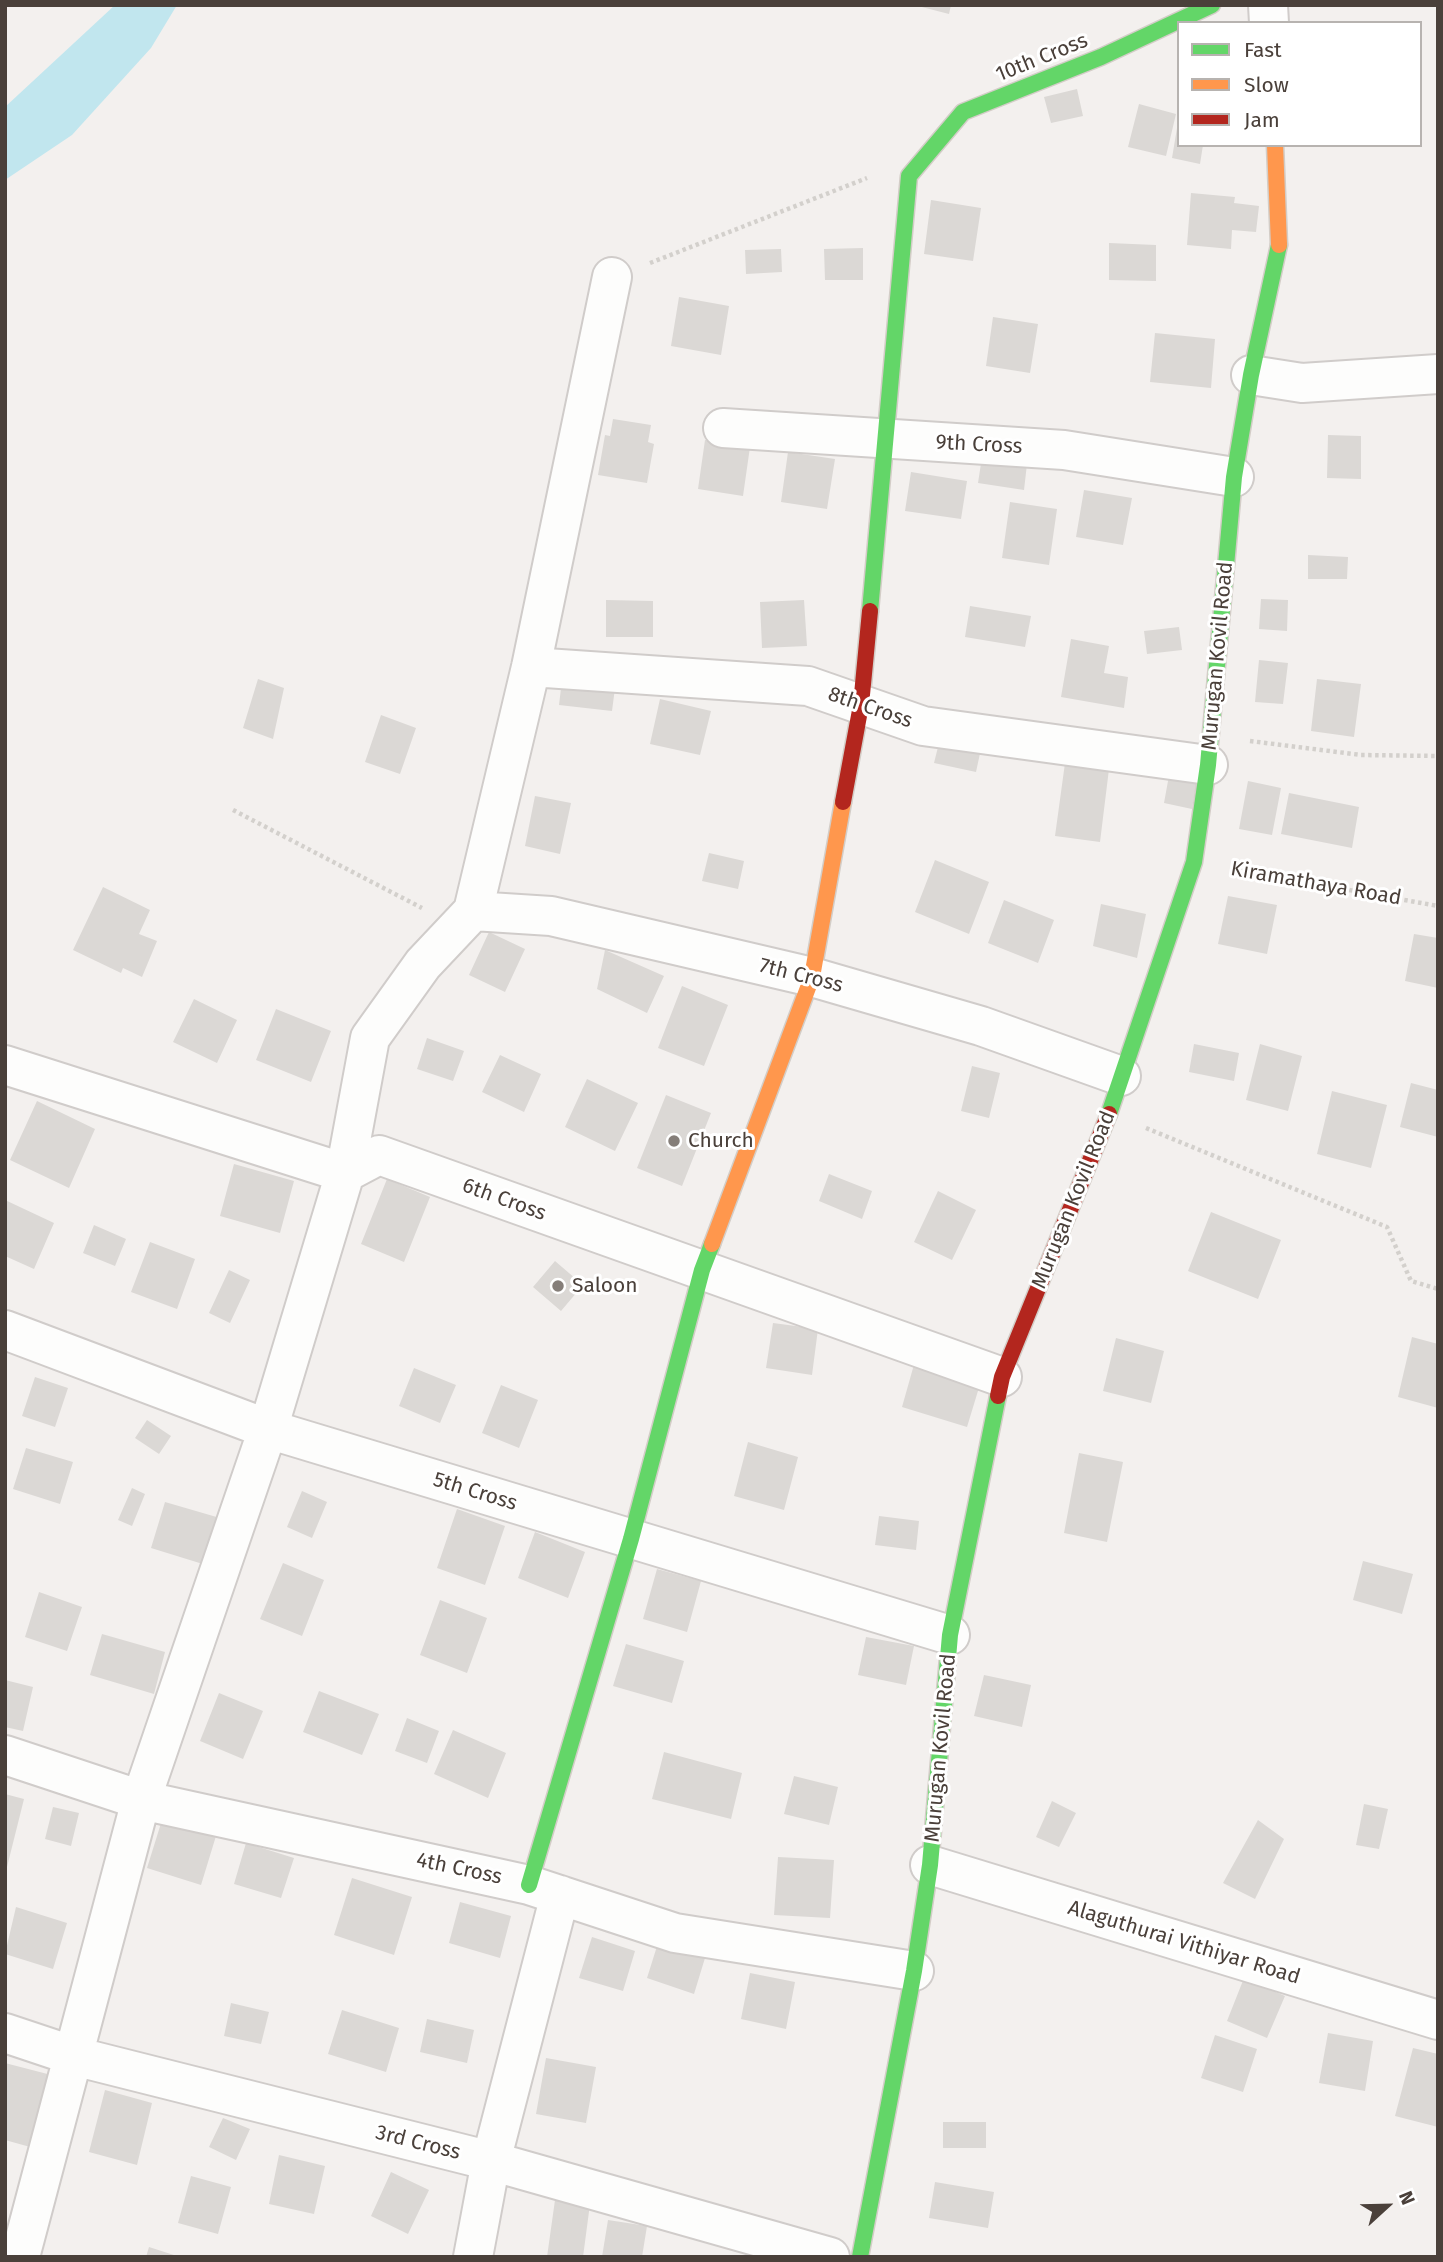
<!DOCTYPE html>
<style>
body{margin:0}
#map{position:relative;width:1443px;height:2262px;overflow:hidden;background:#f3f0ee;font-family:"Fira Sans",sans-serif}
canvas{display:block}
.frame{position:absolute;inset:0;border:7px solid #4a403a;pointer-events:none}
.legend{position:absolute;left:1177px;top:21px;width:245px;height:126px;box-sizing:border-box;background:#fff;border:2px solid #b7b3b0;margin:0;padding:9px 12px;list-style:none;font-size:21px;color:#4a403a}
.legend li{display:flex;align-items:center;gap:14px;height:35px}
.legend b{width:35px;border:2px solid #b7b3b0}
.north{position:absolute;left:1352px;top:2171px;width:70px;height:70px;-webkit-text-stroke:5px #fff;paint-order:stroke;rotate:68deg;font-size:19px;font-weight:700;line-height:28px;text-align:center;color:#4a403a}
.north::after{content:'';display:block;margin:auto;width:24px;height:32px;background:#4a403a;clip-path:polygon(50% 0,100% 100%,50% 72%,0 100%)}
</style>
<div id="map">
<canvas width="1443" height="2262"></canvas>
<div class="frame"></div>
<ul class="legend">
<li><b style="height:9px;background:#63d668"></b>Fast</li>
<li><b style="height:9px;background:#ff974d"></b>Slow</li>
<li><b style="height:9px;background:#b3261e"></b>Jam</li>
</ul>
<div class="north">N</div>
</div>
<script>
const ctx = document.querySelector('canvas').getContext('2d');
ctx.lineJoin = 'round';
function fill(path, color) { ctx.fillStyle = color; ctx.fill(path, 'evenodd'); }
function strokePath(path, color, width, dash) { ctx.strokeStyle = color; ctx.lineWidth = width; ctx.lineCap = dash ? 'butt' : 'round'; ctx.setLineDash(dash || []); ctx.stroke(path); }
function drawText(font, color, halo, rows, align = 'center') {
  ctx.font = font + ' "Fira Sans",sans-serif'; ctx.lineWidth = 6; ctx.setLineDash([]); ctx.textBaseline = 'middle'; ctx.strokeStyle = halo; ctx.fillStyle = color; for (const [text, x, y, turn = 0] of rows) {
    ctx.save(); ctx.translate(x, y); ctx.rotate((+turn || 0) * Math.PI / 180); ctx.textAlign = isNaN(turn) ? turn : align; if (halo) ctx.strokeText(text, 0, 0); ctx.fillText(text, 0, 0); ctx.restore();
  }
}
fill(new Path2D(`
 M 115,5 L 177,5 L 151,48 L 72,135 L 5,180 L 5,107 Z`), '#c1e6ee');
fill(new Path2D(`
 M 914,5 L 951,5 L 949,14 Z
 M 1077,89 L 1083,116 L 1051,123 L 1044,97 Z
 M 1139,104 L 1176,114 L 1166,156 L 1128,147 Z
 M 1177,128 L 1179,145 L 1203,145 L 1200,164 L 1172,158 Z
 M 1191,193 L 1235,197 L 1234,203 L 1259,206 L 1256,232 L 1232,230 L 1231,249 L 1187,245 Z
 M 931,200 L 981,208 L 973,261 L 924,254 Z
 M 1109,243 L 1156,245 L 1156,281 L 1109,280 Z
 M 863,248 L 863,280 L 825,280 L 824,249 Z
 M 781,249 L 782,272 L 746,274 L 745,250 Z
 M 679,297 L 729,306 L 721,355 L 671,346 Z
 M 993,317 L 1038,324 L 1030,373 L 986,366 Z
 M 1155,333 L 1215,339 L 1211,388 L 1150,382 Z
 M 613,419 L 651,425 L 648,442 L 654,444 L 647,483 L 598,475 L 605,435 L 610,436 Z
 M 1328,435 L 1361,436 L 1361,479 L 1327,478 Z
 M 705,440 L 750,447 L 743,496 L 698,489 Z
 M 788,452 L 835,459 L 827,509 L 781,502 Z
 M 982,457 L 1027,464 L 1024,490 L 978,483 Z
 M 911,472 L 967,481 L 961,519 L 905,511 Z
 M 1084,490 L 1132,498 L 1123,545 L 1076,537 Z
 M 1010,502 L 1057,509 L 1049,565 L 1002,558 Z
 M 1308,555 L 1348,557 L 1347,579 L 1308,579 Z
 M 1261,599 L 1288,600 L 1287,631 L 1259,629 Z
 M 606,600 L 653,601 L 653,637 L 606,637 Z
 M 804,600 L 807,646 L 762,648 L 760,602 Z
 M 970,606 L 1031,616 L 1025,647 L 965,637 Z
 M 1179,627 L 1182,650 L 1147,654 L 1144,631 Z
 M 1071,639 L 1109,646 L 1104,673 L 1128,677 L 1124,708 L 1061,697 Z
 M 1259,660 L 1288,663 L 1283,704 L 1255,702 Z
 M 258,679 L 284,688 L 273,739 L 243,728 Z
 M 1317,679 L 1361,684 L 1354,737 L 1311,731 Z
 M 562,680 L 615,688 L 612,711 L 559,705 Z
 M 660,699 L 711,711 L 700,755 L 650,744 Z
 M 381,715 L 416,728 L 400,774 L 365,762 Z
 M 941,735 L 982,744 L 976,772 L 934,763 Z
 M 1065,763 L 1109,769 L 1100,842 L 1055,836 Z
 M 1170,770 L 1198,774 L 1192,809 L 1164,803 Z
 M 1248,781 L 1281,788 L 1272,835 L 1239,829 Z
 M 1289,793 L 1359,807 L 1352,848 L 1281,834 Z
 M 535,796 L 571,803 L 560,854 L 525,846 Z
 M 709,853 L 744,861 L 738,889 L 702,881 Z
 M 935,860 L 989,882 L 969,934 L 915,912 Z
 M 103,887 L 150,910 L 139,934 L 157,941 L 142,977 L 123,968 L 121,973 L 73,950 Z
 M 1228,896 L 1277,905 L 1267,954 L 1218,944 Z
 M 1004,900 L 1054,920 L 1038,963 L 988,943 Z
 M 1101,904 L 1146,914 L 1137,958 L 1093,946 Z
 M 489,932 L 525,949 L 505,992 L 469,975 Z
 M 1414,934 L 1438,938 L 1438,988 L 1405,981 Z
 M 605,950 L 664,976 L 647,1013 L 597,989 Z
 M 682,986 L 728,1005 L 704,1066 L 658,1048 Z
 M 194,999 L 237,1020 L 217,1063 L 173,1042 Z
 M 276,1009 L 331,1031 L 311,1082 L 256,1060 Z
 M 427,1038 L 464,1051 L 453,1081 L 417,1069 Z
 M 1194,1044 L 1239,1053 L 1234,1081 L 1189,1072 Z
 M 1260,1044 L 1302,1056 L 1288,1111 L 1246,1100 Z
 M 500,1055 L 541,1074 L 524,1112 L 482,1092 Z
 M 972,1066 L 1000,1073 L 989,1118 L 961,1111 Z
 M 587,1079 L 638,1103 L 615,1151 L 565,1127 Z
 M 1411,1083 L 1438,1090 L 1438,1137 L 1400,1127 Z
 M 1332,1091 L 1387,1105 L 1371,1168 L 1317,1154 Z
 M 666,1095 L 711,1113 L 682,1186 L 637,1168 Z
 M 37,1101 L 95,1129 L 69,1188 L 10,1160 Z
 M 234,1164 L 294,1181 L 280,1233 L 220,1216 Z
 M 829,1174 L 872,1191 L 862,1219 L 819,1201 Z
 M 387,1179 L 430,1197 L 404,1262 L 361,1244 Z
 M 938,1191 L 976,1210 L 952,1260 L 914,1242 Z
 M 5,1200 L 54,1223 L 34,1269 L 5,1256 Z
 M 1211,1212 L 1281,1240 L 1258,1299 L 1188,1271 Z
 M 94,1225 L 126,1239 L 115,1266 L 83,1253 Z
 M 150,1242 L 195,1259 L 177,1309 L 131,1292 Z
 M 555,1261 L 583,1285 L 561,1311 L 533,1287 Z
 M 229,1270 L 250,1280 L 230,1323 L 209,1313 Z
 M 773,1323 L 818,1329 L 812,1375 L 766,1368 Z
 M 1412,1337 L 1438,1344 L 1438,1408 L 1398,1397 Z
 M 1116,1338 L 1164,1351 L 1151,1403 L 1103,1391 Z
 M 915,1361 L 981,1381 L 967,1427 L 902,1407 Z
 M 414,1368 L 456,1385 L 440,1423 L 399,1406 Z
 M 35,1377 L 68,1388 L 55,1427 L 22,1416 Z
 M 501,1385 L 538,1400 L 519,1448 L 482,1433 Z
 M 147,1420 L 171,1436 L 159,1454 L 135,1438 Z
 M 748,1442 L 798,1457 L 784,1510 L 734,1496 Z
 M 26,1448 L 73,1462 L 60,1504 L 13,1489 Z
 M 1079,1453 L 1123,1462 L 1107,1542 L 1064,1533 Z
 M 132,1488 L 145,1494 L 132,1526 L 118,1520 Z
 M 302,1491 L 327,1502 L 312,1538 L 287,1527 Z
 M 165,1502 L 220,1518 L 206,1565 L 151,1548 Z
 M 457,1509 L 505,1526 L 485,1585 L 437,1568 Z
 M 879,1516 L 919,1521 L 916,1550 L 875,1545 Z
 M 535,1532 L 585,1552 L 568,1598 L 518,1578 Z
 M 1363,1561 L 1413,1574 L 1402,1614 L 1353,1600 Z
 M 283,1563 L 324,1580 L 302,1636 L 260,1619 Z
 M 657,1569 L 701,1581 L 687,1632 L 643,1619 Z
 M 39,1592 L 82,1607 L 67,1651 L 25,1637 Z
 M 440,1600 L 487,1618 L 467,1673 L 420,1655 Z
 M 102,1634 L 165,1652 L 154,1694 L 90,1675 Z
 M 866,1637 L 914,1646 L 906,1685 L 858,1675 Z
 M 626,1644 L 684,1661 L 672,1703 L 613,1686 Z
 M 984,1675 L 1031,1685 L 1022,1727 L 974,1716 Z
 M 5,1680 L 33,1687 L 23,1731 L 5,1727 Z
 M 319,1691 L 379,1714 L 362,1755 L 303,1732 Z
 M 219,1693 L 263,1711 L 243,1759 L 200,1741 Z
 M 407,1718 L 439,1731 L 427,1763 L 395,1751 Z
 M 453,1730 L 506,1753 L 488,1798 L 434,1774 Z
 M 664,1752 L 742,1773 L 731,1819 L 652,1799 Z
 M 794,1776 L 838,1787 L 829,1825 L 784,1814 Z
 M 5,1794 L 24,1799 L 6,1871 L 5,1871 Z
 M 1052,1801 L 1076,1813 L 1059,1847 L 1036,1837 Z
 M 1364,1804 L 1388,1809 L 1379,1849 L 1356,1845 Z
 M 53,1807 L 79,1813 L 71,1846 L 45,1839 Z
 M 162,1820 L 216,1836 L 201,1885 L 147,1868 Z
 M 1258,1820 L 1284,1839 L 1255,1899 L 1223,1883 Z
 M 246,1843 L 294,1858 L 281,1898 L 234,1884 Z
 M 778,1857 L 834,1860 L 830,1918 L 774,1915 Z
 M 352,1878 L 412,1897 L 394,1955 L 334,1935 Z
 M 460,1902 L 511,1916 L 500,1958 L 449,1943 Z
 M 16,1907 L 67,1923 L 53,1969 L 5,1954 Z
 M 592,1937 L 635,1951 L 623,1991 L 579,1978 Z
 M 658,1943 L 705,1958 L 694,1994 L 647,1978 Z
 M 750,1973 L 795,1982 L 786,2029 L 741,2019 Z
 M 1244,1978 L 1285,1996 L 1267,2038 L 1227,2021 Z
 M 231,2003 L 269,2012 L 261,2044 L 224,2036 Z
 M 342,2010 L 399,2028 L 386,2072 L 328,2054 Z
 M 427,2019 L 474,2030 L 467,2063 L 420,2052 Z
 M 1328,2033 L 1373,2041 L 1365,2091 L 1319,2083 Z
 M 1215,2035 L 1257,2049 L 1243,2092 L 1201,2078 Z
 M 1413,2048 L 1438,2054 L 1438,2127 L 1395,2116 Z
 M 546,2058 L 596,2067 L 586,2123 L 536,2114 Z
 M 5,2063 L 59,2077 L 41,2150 L 5,2140 Z
 M 105,2090 L 152,2103 L 137,2165 L 89,2152 Z
 M 223,2118 L 250,2129 L 236,2160 L 209,2147 Z
 M 943,2122 L 986,2122 L 986,2148 L 943,2148 Z
 M 279,2155 L 325,2166 L 314,2214 L 269,2204 Z
 M 391,2172 L 429,2190 L 408,2234 L 371,2216 Z
 M 191,2176 L 231,2187 L 218,2234 L 178,2223 Z
 M 935,2182 L 994,2192 L 988,2228 L 929,2218 Z
 M 555,2200 L 590,2204 L 583,2257 L 547,2257 Z
 M 608,2220 L 647,2226 L 642,2257 L 602,2257 Z
 M 149,2247 L 177,2256 L 177,2257 L 146,2257 Z`), '#dbd8d5');
const street = new Path2D(`
 M 1268,5 L 1269,23
 M 1251,375 L 1302,383 L 1438,374
 M 723,428 L 1064,450 L 1234,477
 M 531,667 L 808,686 L 923,726 L 1208,765
 M 473,911 L 551,916 L 812,977 L 981,1026 L 1121,1076
 M 5,1065 L 345,1173 L 379,1155 L 1002,1377
 M 5,1330 L 268,1429 L 950,1635
 M 5,1755 L 141,1800 L 529,1885 L 675,1933 L 914,1971
 M 930,1865 L 1438,2020
 M 5,2033 L 74,2056 L 491,2161 L 830,2257
 M 20,2257 L 141,1800 L 268,1429 L 345,1173 L 370,1038 L 423,964 L 473,911 L 531,667 L 612,277
 M 473,2257 L 491,2161 L 560,1895`);
const fast = new Path2D(`
 M 870,611 L 909,176 L 963,112 L 1101,57 L 1212,5
 M 1109,1114 L 1194,862 L 1208,765 L 1234,477 L 1251,375 L 1279,245
 M 529,1885 L 631,1539 L 702,1270 L 712,1244
 M 860,2257 L 914,1971 L 930,1865 L 950,1635 L 998,1396`);
const slow = new Path2D(`
 M 1275,145 L 1279,245
 M 712,1244 L 812,977 L 843,802`);
const jam = new Path2D(`
 M 843,802 L 861,705 L 870,611
 M 998,1396 L 1002,1377 L 1109,1114`);
strokePath(street, '#d0ccca', 42);
strokePath(fast, '#d3cdc7', 19);
strokePath(slow, '#d3cdc7', 19);
strokePath(jam, '#d3cdc7', 19);
strokePath(new Path2D(`
 M 650,263 L 867,178
 M 1250,741 L 1361,755 L 1438,756
 M 233,810 L 422,908
 M 1232,869 L 1438,906
 M 1146,1128 L 1387,1227 L 1411,1281 L 1438,1289`), '#d3d0cc', 4.5, [3.5, 3.5]);
strokePath(street, '#fdfdfc', 38);
strokePath(fast, '#63d668', 16);
strokePath(slow, '#ff974d', 16);
strokePath(jam, '#b3261e', 16);
for (const [x, y, r, color] of [
 [674,1141,7,"#857e79"],
 [558,1286,7,"#857e79"]
]) { const dot = new Path2D(); dot.arc(x, y, r, 0, 2 * Math.PI); ctx.fillStyle = color; ctx.fill(dot); strokePath(dot, '#fff', 2.5); }
drawText('21px', '#4a403a', '#fff', [
 ["10th Cross",1042,58,-22],
 ["9th Cross",979,445,3],
 ["Murugan Kovil Road",1218,656,-85],
 ["8th Cross",870,708,19],
 ["Kiramathaya Road",1316,884,10],
 ["7th Cross",801,976,14],
 ["6th Cross",504,1200,20],
 ["Murugan Kovil Road",1074,1200,-68],
 ["5th Cross",475,1492,17],
 ["Murugan Kovil Road",941,1748,-85],
 ["4th Cross",459,1869,12],
 ["Alaguthurai Vithiyar Road",1184,1943,17],
 ["3rd Cross",418,2143,14]
]);
drawText('21px', '#4a403a', '#fff', [
 ["Church",688,1141],
 ["Saloon",572,1286]
], 'left');
</script>
